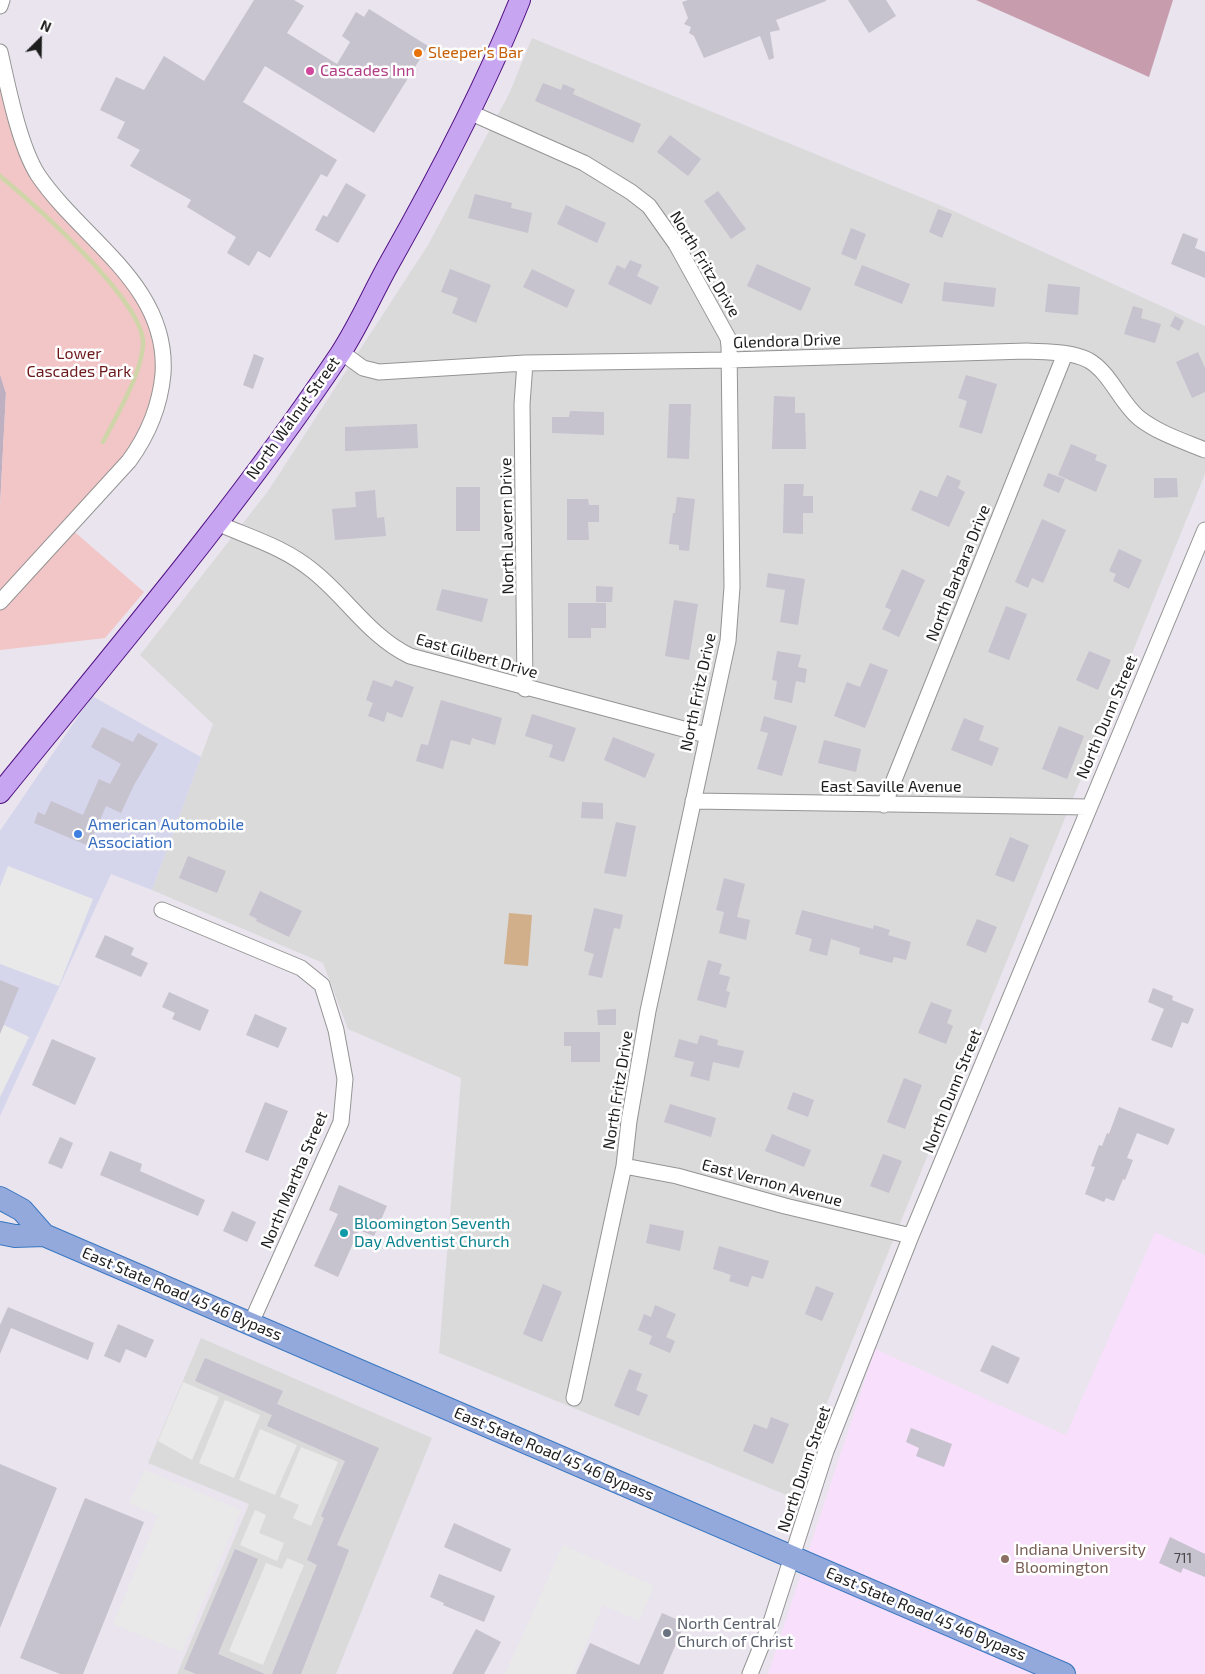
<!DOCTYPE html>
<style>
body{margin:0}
#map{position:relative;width:1205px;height:1674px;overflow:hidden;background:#e9e4ed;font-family:"Exo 2",sans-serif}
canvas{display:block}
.north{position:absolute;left:15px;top:15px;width:50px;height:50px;-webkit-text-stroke:4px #fff;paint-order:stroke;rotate:23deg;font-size:14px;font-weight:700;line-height:20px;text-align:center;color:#1d1d1d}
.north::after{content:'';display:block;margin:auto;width:18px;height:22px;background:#1d1d1d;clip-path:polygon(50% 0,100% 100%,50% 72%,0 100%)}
</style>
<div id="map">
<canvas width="1205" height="1674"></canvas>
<div class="north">N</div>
</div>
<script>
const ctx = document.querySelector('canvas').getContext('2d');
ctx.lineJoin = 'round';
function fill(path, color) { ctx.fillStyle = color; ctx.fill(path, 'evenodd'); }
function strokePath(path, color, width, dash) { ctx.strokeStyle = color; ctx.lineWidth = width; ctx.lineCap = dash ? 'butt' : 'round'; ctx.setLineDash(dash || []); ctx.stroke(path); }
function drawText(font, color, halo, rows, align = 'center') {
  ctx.font = font + ' "Exo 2",sans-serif'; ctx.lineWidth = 5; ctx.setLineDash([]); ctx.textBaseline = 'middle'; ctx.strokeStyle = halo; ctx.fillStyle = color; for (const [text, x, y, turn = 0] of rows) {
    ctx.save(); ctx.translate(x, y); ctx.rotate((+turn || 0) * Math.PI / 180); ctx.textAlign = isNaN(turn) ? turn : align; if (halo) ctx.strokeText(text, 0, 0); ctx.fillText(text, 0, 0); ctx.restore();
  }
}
fill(new Path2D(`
 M 532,38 L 947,208 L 1205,326 L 1205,474 L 789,1496 L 439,1353 L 461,1078 L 348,1029 L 323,963 L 152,890 L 213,724 L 140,655 L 268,491 L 428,245 L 509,94 Z
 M 201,1338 L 432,1438 L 336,1674 L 177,1674 L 249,1504 L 148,1463 Z`), '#dadadb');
fill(new Path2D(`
 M 92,696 L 201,757 L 152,890 L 111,874 L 0,1116 L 0,831 Z`), '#d5d6ec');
fill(new Path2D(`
 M 1155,1232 L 1205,1255 L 1205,1674 L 768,1674 L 875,1349 L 1066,1435 Z`), '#f8dffb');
fill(new Path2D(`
 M 0,374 L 6,393 L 0,507 Z`), '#beb0c0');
fill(new Path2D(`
 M 976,0 L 1173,0 L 1149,77 Z`), '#c79dae');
fill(new Path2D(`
 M 0,76 L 18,143 L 120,275 L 141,306 L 156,339 L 158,368 L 155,398 L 144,428 L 70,528 L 144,592 L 105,638 L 0,650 L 0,507 L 6,393 L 0,374 Z`), '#f2c5c6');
fill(new Path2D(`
 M 509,913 L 532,915 L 528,966 L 504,964 Z`), '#d2af8b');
fill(new Path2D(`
 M 8,866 L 93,899 L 59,986 L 0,964 L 0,887 Z
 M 0,1023 L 29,1037 L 0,1097 Z
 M 183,1382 L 219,1397 L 192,1460 L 158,1441 Z
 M 225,1400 L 260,1415 L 234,1478 L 199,1463 Z
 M 260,1429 L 297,1445 L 275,1495 L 239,1480 Z
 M 301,1447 L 338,1462 L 311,1526 L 293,1518 L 299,1505 L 280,1497 Z
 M 145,1470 L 241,1510 L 182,1652 L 113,1624 L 158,1516 L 129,1503 Z
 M 255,1510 L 266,1515 L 259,1533 L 284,1543 L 277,1561 L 240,1545 Z
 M 563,1545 L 654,1586 L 639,1621 L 603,1605 L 573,1674 L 505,1674 Z
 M 287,1558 L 304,1565 L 263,1665 L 229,1651 L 266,1563 L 282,1569 Z`), '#e9e9e9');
strokePath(new Path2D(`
 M 0,176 C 33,203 145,302 143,344 C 142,373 116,417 103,442`), '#d0d5a9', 4.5);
fill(new Path2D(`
 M 254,0 L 294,0 L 304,6 L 287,33 L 337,64 L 350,42 L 342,36 L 356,12 L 364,17 L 369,9 L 428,46 L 374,133 L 265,66 L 243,102 L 337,160 L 327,177 L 321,174 L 270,258 L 258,251 L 249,266 L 227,253 L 236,237 L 187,207 L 191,200 L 130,166 L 140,150 L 117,138 L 125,122 L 100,110 L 116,77 L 144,90 L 164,56 L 204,81 Z
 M 688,0 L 826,0 L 826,1 L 776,20 L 780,30 L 770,32 L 774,58 L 769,60 L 760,36 L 704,58 L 694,36 L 689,33 L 691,27 L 684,24 L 688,18 L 682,2 Z
 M 848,0 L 886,0 L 896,16 L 869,33 Z
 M 543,83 L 561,90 L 563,84 L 575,89 L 573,94 L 641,124 L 633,143 L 535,101 Z
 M 670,135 L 701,159 L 688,176 L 657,152 Z
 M 346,183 L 366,195 L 338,243 L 315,230 L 323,215 L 327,217 Z
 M 718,191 L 746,229 L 731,239 L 704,201 Z
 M 475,194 L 512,203 L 511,208 L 532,213 L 528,233 L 468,218 Z
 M 566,205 L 606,223 L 597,243 L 557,224 Z
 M 938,209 L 952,214 L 942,238 L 929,232 Z
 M 851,228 L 866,234 L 856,260 L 841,254 Z
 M 1183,233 L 1198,239 L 1195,248 L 1205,252 L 1205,278 L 1171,264 Z
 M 630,260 L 642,265 L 637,276 L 659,287 L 651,305 L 608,284 L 617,265 L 625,269 Z
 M 757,264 L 811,288 L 801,311 L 747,286 Z
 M 862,265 L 910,284 L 902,304 L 854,285 Z
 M 450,269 L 491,285 L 476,323 L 452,313 L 458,298 L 441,292 Z
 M 532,269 L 575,290 L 567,308 L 523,287 Z
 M 944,282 L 996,288 L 994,307 L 942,301 Z
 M 1048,284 L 1080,287 L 1078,315 L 1045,312 Z
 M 1133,306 L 1143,309 L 1141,318 L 1161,324 L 1155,343 L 1124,334 Z
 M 1175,316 L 1184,321 L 1179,331 L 1170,326 Z
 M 1198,352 L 1205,368 L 1205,392 L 1192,398 L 1176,362 Z
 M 254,354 L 264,358 L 253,389 L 243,385 Z
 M 966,375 L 997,384 L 982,434 L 959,427 L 967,401 L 958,398 Z
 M 774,396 L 795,397 L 795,413 L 805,413 L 806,449 L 772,449 Z
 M 669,404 L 691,404 L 689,459 L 667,458 Z
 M 570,411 L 604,412 L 604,435 L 552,433 L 552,417 L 569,417 Z
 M 417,424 L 418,448 L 345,451 L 345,427 Z
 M 1071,444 L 1097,455 L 1095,460 L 1107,465 L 1096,492 L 1058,475 Z
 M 1048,473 L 1065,479 L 1059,493 L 1043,486 Z
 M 947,475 L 961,481 L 958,488 L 965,492 L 949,527 L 911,510 L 920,490 L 937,497 Z
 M 1154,478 L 1177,478 L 1178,497 L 1154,498 Z
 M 784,484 L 804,484 L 803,496 L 813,496 L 813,513 L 803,513 L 803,534 L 783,533 Z
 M 456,487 L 480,487 L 480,531 L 456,531 Z
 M 375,490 L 377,518 L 384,517 L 386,536 L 335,540 L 332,509 L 356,507 L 355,492 Z
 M 677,497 L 695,499 L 689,551 L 679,550 L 679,545 L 669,544 L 673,513 L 675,513 Z
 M 567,499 L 588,499 L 589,505 L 599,505 L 599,522 L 588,522 L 589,540 L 567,540 Z
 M 1042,519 L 1066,530 L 1043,583 L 1032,578 L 1028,588 L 1015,582 Z
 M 1119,549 L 1142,560 L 1129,589 L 1113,581 L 1116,574 L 1109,571 Z
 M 902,569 L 925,580 L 899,637 L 882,629 L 891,610 L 885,607 Z
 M 768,573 L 805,579 L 798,625 L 780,622 L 785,590 L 766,587 Z
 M 596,586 L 613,587 L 612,602 L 596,602 Z
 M 442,589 L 488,599 L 482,622 L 436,610 Z
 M 674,600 L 698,604 L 689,660 L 665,656 Z
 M 568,603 L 606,603 L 606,628 L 591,628 L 591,638 L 568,638 Z
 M 1006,606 L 1027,614 L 1009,660 L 988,652 Z
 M 777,651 L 801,655 L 798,667 L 807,669 L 805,683 L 796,681 L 792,703 L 774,699 L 777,681 L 772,680 Z
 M 1089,651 L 1111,660 L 1098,690 L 1076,680 Z
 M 870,663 L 888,670 L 865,728 L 834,716 L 847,682 L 860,687 Z
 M 373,680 L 392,687 L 395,680 L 414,687 L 402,718 L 387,712 L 384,722 L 368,716 L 373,703 L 366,700 Z
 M 441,700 L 502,718 L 495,745 L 472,738 L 470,745 L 451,740 L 443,769 L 416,761 L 421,744 L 428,745 Z
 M 532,714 L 576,728 L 564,762 L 549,757 L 553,745 L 525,736 Z
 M 764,716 L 797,726 L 782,776 L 757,769 L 768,733 L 760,731 Z
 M 964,718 L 984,726 L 979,740 L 999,748 L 992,766 L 951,750 Z
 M 1059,726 L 1084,736 L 1067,779 L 1042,769 Z
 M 102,727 L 133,742 L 138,733 L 158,744 L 134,785 L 121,813 L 106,806 L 89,846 L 34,823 L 38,812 L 45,815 L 51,801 L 83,815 L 99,779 L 110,784 L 121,764 L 91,747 Z
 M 613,737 L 655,754 L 645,778 L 604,760 Z
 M 824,740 L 861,749 L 856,772 L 818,763 Z
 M 582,802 L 603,803 L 603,819 L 581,818 Z
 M 616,822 L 636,826 L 626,877 L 604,873 Z
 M 1010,837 L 1029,845 L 1014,882 L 995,875 Z
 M 188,856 L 226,871 L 217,893 L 179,878 Z
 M 724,878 L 745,884 L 737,917 L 750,920 L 746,940 L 719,933 L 724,912 L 716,910 Z
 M 260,891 L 302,911 L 289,937 L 256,921 L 257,919 L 249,915 Z
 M 594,908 L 623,915 L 620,929 L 614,928 L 602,978 L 588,975 L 594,954 L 584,951 Z
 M 802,910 L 873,929 L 874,925 L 890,930 L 888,935 L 911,942 L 906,960 L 894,957 L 892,963 L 859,954 L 860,948 L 831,939 L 827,956 L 809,951 L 812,939 L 795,934 Z
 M 977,919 L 997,927 L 986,953 L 966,945 Z
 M 105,935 L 134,948 L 131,955 L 148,963 L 141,977 L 95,957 Z
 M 708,960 L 722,964 L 719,974 L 730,977 L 726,991 L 730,992 L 726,1008 L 697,1000 Z
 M 0,980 L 19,988 L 0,1034 Z
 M 1153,988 L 1173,996 L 1172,1000 L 1194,1009 L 1188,1024 L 1182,1022 L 1172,1048 L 1151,1040 L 1164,1009 L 1148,1002 Z
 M 169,992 L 209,1010 L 200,1031 L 172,1019 L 175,1013 L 162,1007 Z
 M 931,1002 L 952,1010 L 947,1023 L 953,1026 L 946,1044 L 918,1033 Z
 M 616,1009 L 616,1025 L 598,1025 L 597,1010 Z
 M 255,1014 L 287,1028 L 278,1048 L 246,1035 Z
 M 564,1032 L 600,1032 L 600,1062 L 571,1062 L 571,1046 L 564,1046 Z
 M 700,1035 L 718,1040 L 717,1045 L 744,1051 L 739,1068 L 713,1062 L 709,1081 L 690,1076 L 694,1062 L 674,1057 L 679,1039 L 697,1044 Z
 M 52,1039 L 96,1058 L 75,1105 L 32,1085 Z
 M 904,1078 L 922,1085 L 905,1129 L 887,1122 Z
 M 793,1092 L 814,1100 L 808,1117 L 787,1109 Z
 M 265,1102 L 288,1111 L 268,1161 L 245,1152 Z
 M 670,1104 L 716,1118 L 711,1137 L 664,1122 Z
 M 1119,1107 L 1175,1129 L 1168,1145 L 1137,1133 L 1127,1158 L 1133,1160 L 1125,1180 L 1123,1179 L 1114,1201 L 1106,1198 L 1104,1202 L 1085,1194 L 1095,1167 L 1091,1166 L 1099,1145 L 1102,1146 L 1107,1133 L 1109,1134 Z
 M 772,1134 L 811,1150 L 804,1167 L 765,1151 Z
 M 60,1137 L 73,1143 L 62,1169 L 48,1163 Z
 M 110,1151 L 142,1164 L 140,1171 L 205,1200 L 198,1216 L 100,1175 Z
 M 883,1154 L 902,1161 L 889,1193 L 870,1186 Z
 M 339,1185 L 387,1206 L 374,1236 L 359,1230 L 338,1277 L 314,1266 L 338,1214 L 329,1210 Z
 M 232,1211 L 256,1222 L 247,1242 L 223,1231 Z
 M 650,1224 L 684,1231 L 680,1251 L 646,1243 Z
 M 719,1246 L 769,1261 L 763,1279 L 752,1276 L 748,1287 L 729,1281 L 731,1275 L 713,1269 Z
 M 543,1284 L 562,1292 L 542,1342 L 523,1334 Z
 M 816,1286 L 834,1293 L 822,1321 L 805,1314 Z
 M 655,1305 L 676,1314 L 666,1337 L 675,1341 L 670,1353 L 649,1344 L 652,1336 L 638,1330 L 644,1314 L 651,1317 Z
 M 8,1307 L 94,1343 L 88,1360 L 11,1328 L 0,1354 L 0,1325 Z
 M 118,1324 L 154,1340 L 146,1358 L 126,1349 L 120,1363 L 104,1356 Z
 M 992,1345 L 1020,1358 L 1008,1384 L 980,1371 Z
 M 205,1358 L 283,1391 L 277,1404 L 379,1448 L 337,1545 L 349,1550 L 301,1674 L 272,1674 L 317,1565 L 307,1560 L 324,1518 L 321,1516 L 345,1461 L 267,1426 L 272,1415 L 195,1381 Z
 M 629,1369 L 642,1374 L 636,1390 L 648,1395 L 639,1416 L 614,1406 Z
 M 771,1417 L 789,1424 L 773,1464 L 743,1451 L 754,1424 L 767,1429 Z
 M 911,1428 L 952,1444 L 944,1467 L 916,1456 L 919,1448 L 906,1442 Z
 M 0,1464 L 57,1488 L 0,1628 Z
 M 85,1498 L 144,1522 L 83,1674 L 60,1674 L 20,1658 Z
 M 454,1523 L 511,1549 L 501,1572 L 444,1547 Z
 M 1170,1537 L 1205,1554 L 1205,1577 L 1183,1568 L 1181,1573 L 1159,1563 Z
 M 235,1549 L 258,1559 L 218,1654 L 265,1674 L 196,1674 L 184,1669 Z
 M 439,1574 L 495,1596 L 484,1622 L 443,1605 L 444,1603 L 430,1597 Z
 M 662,1613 L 685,1623 L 663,1674 L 576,1674 L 590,1643 L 639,1665 Z
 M 476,1629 L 501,1642 L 484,1674 L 452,1674 Z`), '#c6c2ce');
const minor = new Path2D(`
 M 0,6 L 2,0
 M 0,52 C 8,87 19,145 38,175 C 82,240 169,285 163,374 C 160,406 148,435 129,461 L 0,602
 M 469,112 L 584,163 L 631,192 L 649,206 L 676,244 L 728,338 L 729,346 L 732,587 L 728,641 L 648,1011 L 629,1121 L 624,1166 L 574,1398
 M 341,352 L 363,368 L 379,372 L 525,363 L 729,360 L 1027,351 C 1046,352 1070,351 1088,360 C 1110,372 1120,402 1139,418 C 1158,433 1183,441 1205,450
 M 217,523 C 251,538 284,547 313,571 C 347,598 370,637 410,656 L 706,735
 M 525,689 L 522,404 L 525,363
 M 693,801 L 1088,807
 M 884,805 L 1065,354
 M 162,910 L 301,968 L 322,985 L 336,1030 L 345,1079 L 341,1122 L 251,1323
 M 624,1166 L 677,1176 L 785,1206 L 911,1236
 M 750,1674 L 771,1622 L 826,1451 L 911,1236 L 1205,530`);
const major = new Path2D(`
 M 0,793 C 116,650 237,508 340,354 C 359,325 373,292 390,262 C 438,177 484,90 520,0`);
const highway = new Path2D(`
 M 0,1198 L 22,1210 L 44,1235
 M 0,1233 L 15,1236 L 44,1235 L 1064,1674`);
strokePath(minor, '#949494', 17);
strokePath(major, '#511283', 22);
strokePath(highway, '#3977c2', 24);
strokePath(minor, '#fff', 15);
strokePath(major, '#c8a5f0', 20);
strokePath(highway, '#94a9db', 22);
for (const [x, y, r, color] of [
 [418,53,5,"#e8710a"],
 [310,71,5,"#d1479c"],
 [78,834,5,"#3f7fe0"],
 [344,1233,5,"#0f9aa8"],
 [1005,1559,5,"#8d6e63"],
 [667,1633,5,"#6b7280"]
]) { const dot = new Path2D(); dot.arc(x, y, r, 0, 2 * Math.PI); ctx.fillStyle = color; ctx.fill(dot); strokePath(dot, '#fff', 2); }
drawText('14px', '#474649', null, [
 ["711",1183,1558]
]);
drawText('16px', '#c56008', '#fff', [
 ["Sleeper's Bar",428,53]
], 'left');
drawText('16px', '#b23c85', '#fff', [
 ["Cascades Inn",320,71]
], 'left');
drawText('16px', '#1d1d1d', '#fff', [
 ["North Fritz Drive",705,264,59],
 ["Glendora Drive",787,341,-2],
 ["North Walnut Street",293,418,-54],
 ["North Lavern Drive",507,526,-91],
 ["North Barbara Drive",958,573,-68],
 ["East Gilbert Drive",477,656,16],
 ["North Fritz Drive",698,692,-78],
 ["North Dunn Street",1107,717,-67],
 ["East Saville Avenue",891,787],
 ["North Fritz Drive",618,1090,-81],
 ["North Dunn Street",952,1091,-68],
 ["North Martha Street",294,1180,-67],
 ["East Vernon Avenue",772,1183,15],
 ["East State Road 45 46 Bypass",182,1294,23],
 ["East State Road 45 46 Bypass",554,1454,23],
 ["North Dunn Street",804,1469,-71],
 ["East State Road 45 46 Bypass",926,1614,23]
]);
drawText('16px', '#6d181b', '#fff', [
 ["Lower",79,354],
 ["Cascades Park",79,372]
]);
drawText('16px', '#366cbe', '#fff', [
 ["American Automobile",88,825],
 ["Association",88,843]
], 'left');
drawText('16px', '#0d838f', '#fff', [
 ["Bloomington Seventh",354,1224],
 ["Day Adventist Church",354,1242]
], 'left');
drawText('16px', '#785e54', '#fff', [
 ["Indiana University",1015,1550],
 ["Bloomington",1015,1568]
], 'left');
drawText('16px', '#5b616d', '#fff', [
 ["North Central",677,1624],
 ["Church of Christ",677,1642]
], 'left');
</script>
